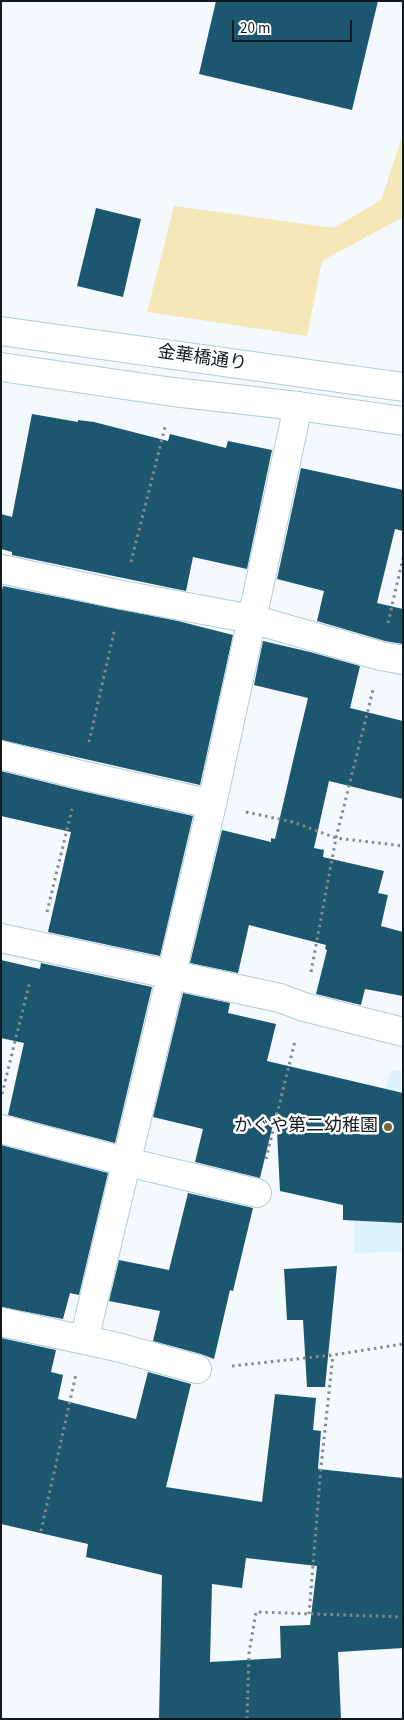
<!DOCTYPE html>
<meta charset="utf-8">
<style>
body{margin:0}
#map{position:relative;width:404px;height:1720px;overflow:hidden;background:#f3f9fc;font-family:"Source Sans 3",sans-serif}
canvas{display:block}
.frame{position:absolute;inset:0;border:2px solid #101b20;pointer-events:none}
.scale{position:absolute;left:232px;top:20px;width:120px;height:22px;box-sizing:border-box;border:2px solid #101b20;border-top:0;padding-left:6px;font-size:15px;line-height:18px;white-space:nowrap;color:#101b20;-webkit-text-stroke:4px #fff;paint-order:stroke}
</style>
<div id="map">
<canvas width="404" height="1720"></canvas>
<div class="frame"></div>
<div class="scale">20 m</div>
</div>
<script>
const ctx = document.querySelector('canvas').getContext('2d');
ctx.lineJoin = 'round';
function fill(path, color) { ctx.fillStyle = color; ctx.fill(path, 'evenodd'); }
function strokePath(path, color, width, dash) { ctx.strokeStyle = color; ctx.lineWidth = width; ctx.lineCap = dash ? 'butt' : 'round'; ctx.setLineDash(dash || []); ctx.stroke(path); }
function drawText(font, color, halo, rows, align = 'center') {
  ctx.font = font + ' "Source Sans 3","Noto Sans JP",sans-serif'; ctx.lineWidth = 5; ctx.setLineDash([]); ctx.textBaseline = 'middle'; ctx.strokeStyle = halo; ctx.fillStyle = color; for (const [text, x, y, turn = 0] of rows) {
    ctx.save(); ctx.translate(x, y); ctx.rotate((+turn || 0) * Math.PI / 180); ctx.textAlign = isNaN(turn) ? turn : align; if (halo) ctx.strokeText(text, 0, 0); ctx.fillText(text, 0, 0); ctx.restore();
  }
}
fill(new Path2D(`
 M 403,1070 L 403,1252 L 354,1253 L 355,1182 L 391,1071 Z`), '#dcf2fe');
fill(new Path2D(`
 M 403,134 L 403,217 L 322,261 L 307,336 L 147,312 L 174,206 L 334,228 L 381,200 Z`), '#f5e7b8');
fill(new Path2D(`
 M 216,1 L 378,1 L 352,110 L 199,74 Z
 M 96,208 L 141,219 L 123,297 L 77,286 Z
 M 32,414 L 78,422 L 78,420 L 94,422 L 168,441 L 170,434 L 226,448 L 228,441 L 272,450 L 247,569 L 193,557 L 186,591 L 12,555 L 12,552 L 1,549 L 1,514 L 12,517 Z
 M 301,468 L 403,490 L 403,531 L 395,529 L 377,603 L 403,609 L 403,644 L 385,641 L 317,621 L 324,591 L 277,579 Z
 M 3,586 L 178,621 L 233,635 L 200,785 L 1,740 L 1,594 Z
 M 263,641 L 310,652 L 360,666 L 350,708 L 403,721 L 403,799 L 329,781 L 314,848 L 324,850 L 323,857 L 384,871 L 378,893 L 388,895 L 381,926 L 403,932 L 403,996 L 365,989 L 361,1005 L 316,994 L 327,950 L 325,949 L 326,945 L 249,925 L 238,973 L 190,963 L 222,830 L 271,842 L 271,838 L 275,839 L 296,748 L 308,698 L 254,685 Z
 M 1,771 L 77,790 L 193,816 L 160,956 L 48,932 L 71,832 L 1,816 Z
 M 1,960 L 40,969 L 41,963 L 152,987 L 115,1143 L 8,1115 L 24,1043 L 1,1038 Z
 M 183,993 L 230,1003 L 228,1013 L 276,1024 L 267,1061 L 403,1093 L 403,1223 L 343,1220 L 343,1205 L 280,1191 L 276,1112 L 260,1178 L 195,1162 L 203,1129 L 153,1117 Z
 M 1,1145 L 108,1173 L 79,1295 L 70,1293 L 63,1319 L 1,1307 Z
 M 188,1193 L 253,1208 L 233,1291 L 230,1290 L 214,1359 L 201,1354 L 153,1341 L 160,1311 L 109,1301 L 119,1260 L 169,1270 Z
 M 337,1266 L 325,1387 L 307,1387 L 303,1320 L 287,1320 L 284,1269 Z
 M 1,1338 L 56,1350 L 51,1372 L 63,1375 L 58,1399 L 136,1419 L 148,1372 L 191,1384 L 166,1487 L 262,1502 L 275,1394 L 316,1398 L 313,1430 L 321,1431 L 318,1469 L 403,1478 L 403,1648 L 338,1652 L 341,1719 L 159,1719 L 162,1575 L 86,1557 L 88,1544 L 1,1524 ZM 246,1558 L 317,1566 L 310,1625 L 280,1626 L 281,1658 L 210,1662 L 212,1584 L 242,1588 Z`), '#1c576f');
const street = new Path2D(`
 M 1,569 L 122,595 L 252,619 L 381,656 L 403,660
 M 1,755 L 81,775 L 212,804
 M 1,938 L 280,998 L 304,1007 L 403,1032
 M 1,1129 L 127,1162 L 257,1193
 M 1,1322 L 117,1347 L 197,1369
 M 84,1340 L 212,804 L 298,406`);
const secondary = new Path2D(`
 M 1,331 L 403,387
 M 1,367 L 173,392 L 298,406 L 403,421`);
strokePath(street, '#b0cddb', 30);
strokePath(secondary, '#b0cddb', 30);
strokePath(new Path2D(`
 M 131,562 L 165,427
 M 388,623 L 403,558
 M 89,742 L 115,628
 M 246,812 L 293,822 L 336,838 L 403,846
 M 47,912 L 72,809
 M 311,972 L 336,838 L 373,690
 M 2,1094 L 30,981
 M 266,1159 L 295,1041
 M 232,1366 L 333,1355 L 403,1344
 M 41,1531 L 76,1374
 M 309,1614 L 321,1467 L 333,1355
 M 247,1719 L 249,1653 L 256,1612 L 403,1617`), '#838b8f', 3, [2.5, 4]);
strokePath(street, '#fff', 28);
strokePath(secondary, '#fff', 28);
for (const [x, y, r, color] of [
 [388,1127,5,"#766734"]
]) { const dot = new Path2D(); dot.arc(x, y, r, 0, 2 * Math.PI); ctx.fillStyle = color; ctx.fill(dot); strokePath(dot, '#fff', 2); }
drawText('18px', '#101b20', '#fff', [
 ["金華橋通り",202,359,8]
]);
drawText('18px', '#101b20', '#fff', [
 ["かぐや第二幼稚園",378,1127]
], 'right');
</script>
